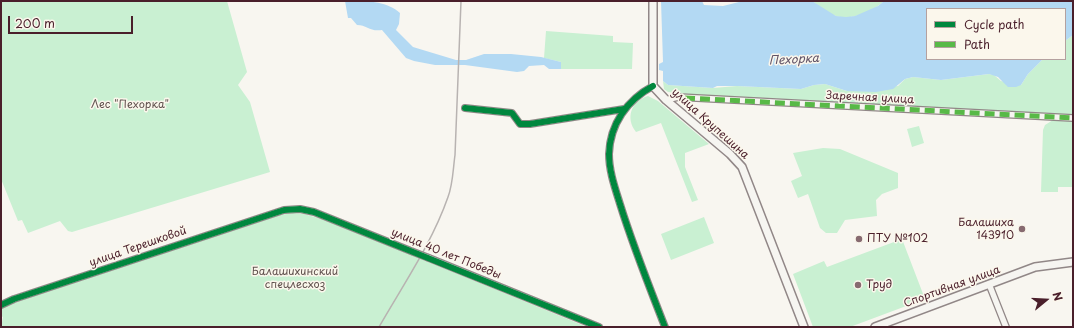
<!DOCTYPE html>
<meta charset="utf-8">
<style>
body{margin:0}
#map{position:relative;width:1074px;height:328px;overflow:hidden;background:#f8f6f0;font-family:"Playpen Sans",sans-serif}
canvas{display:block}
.frame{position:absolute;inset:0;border:2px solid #4a1f2b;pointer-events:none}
.legend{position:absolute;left:926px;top:8px;width:140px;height:52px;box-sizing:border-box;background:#fbf7ec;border:1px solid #b4a19f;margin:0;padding:5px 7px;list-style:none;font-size:12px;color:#4a1f2b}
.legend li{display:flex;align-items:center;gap:8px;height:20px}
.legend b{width:20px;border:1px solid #b4a19f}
.north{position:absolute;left:1026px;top:280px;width:40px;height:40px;-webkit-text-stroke:3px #fbf7ec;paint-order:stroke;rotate:72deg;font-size:11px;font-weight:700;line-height:16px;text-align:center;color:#4a1f2b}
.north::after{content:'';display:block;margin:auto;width:14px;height:18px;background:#4a1f2b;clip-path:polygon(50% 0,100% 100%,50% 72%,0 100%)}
.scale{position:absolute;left:8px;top:16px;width:125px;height:18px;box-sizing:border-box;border:2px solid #4a1f2b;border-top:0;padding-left:5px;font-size:12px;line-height:14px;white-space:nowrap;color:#4a1f2b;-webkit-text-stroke:3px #fbf7ec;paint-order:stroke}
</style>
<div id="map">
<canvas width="1074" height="328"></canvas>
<div class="frame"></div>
<ul class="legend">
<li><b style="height:5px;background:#00873e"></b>Cycle path</li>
<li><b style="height:5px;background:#58b947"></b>Path</li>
</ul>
<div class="north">N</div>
<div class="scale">200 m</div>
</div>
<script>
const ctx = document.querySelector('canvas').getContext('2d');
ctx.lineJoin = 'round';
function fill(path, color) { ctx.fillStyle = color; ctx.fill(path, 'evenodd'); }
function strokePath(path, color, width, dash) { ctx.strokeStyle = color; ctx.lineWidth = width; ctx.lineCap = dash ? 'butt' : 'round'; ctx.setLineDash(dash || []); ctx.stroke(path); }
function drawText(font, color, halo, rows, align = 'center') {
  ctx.font = font + ' "Playpen Sans",sans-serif'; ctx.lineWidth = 3; ctx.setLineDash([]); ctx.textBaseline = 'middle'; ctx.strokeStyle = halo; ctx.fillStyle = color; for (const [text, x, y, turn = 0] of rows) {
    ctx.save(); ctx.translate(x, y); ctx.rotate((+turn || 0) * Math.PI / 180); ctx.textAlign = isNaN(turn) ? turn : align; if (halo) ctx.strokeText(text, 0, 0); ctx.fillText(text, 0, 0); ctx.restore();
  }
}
fill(new Path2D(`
 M 1,1 L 227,1 L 247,72 L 238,85 L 250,102 L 270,172 L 72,232 L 68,231 L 60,221 L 28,233 L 22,220 L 18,221 L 1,179 Z
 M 812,1 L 884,1 C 874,11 851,21 836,16 C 828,14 819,6 812,1 Z
 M 546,31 L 613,36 L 613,42 L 633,43 L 632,69 L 561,69 L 561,62 L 544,58 Z
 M 1073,35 L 1073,115 L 686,94 L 668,92 L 664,89 L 663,81 L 668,85 L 713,88 L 737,86 L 801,89 L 814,85 L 825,84 L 847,91 L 898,86 L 905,79 L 913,77 L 941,80 L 989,74 L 994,75 L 1001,81 L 1021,85 L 1028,74 L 1043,59 L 1065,59 L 1065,41 Z
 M 648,96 L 658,101 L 709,144 L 685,153 L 685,167 L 698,200 L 692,202 L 661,123 L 636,132 C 625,118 631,101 648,96 Z
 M 1053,120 L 1073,121 L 1073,193 L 1072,187 L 1058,187 L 1058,192 L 1041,192 L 1043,130 L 1045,125 Z
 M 919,126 L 924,143 L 912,147 L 907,129 Z
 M 823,148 L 840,149 L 898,173 L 898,188 L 882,194 L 876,200 L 877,216 L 845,220 L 837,233 L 826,233 L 820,228 L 808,194 L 798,198 L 791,181 L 802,176 L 793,153 Z
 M 293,213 L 304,214 L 332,222 L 587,327 L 1,327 L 3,317 L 1,316 L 1,308 L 8,303 L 272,216 Z
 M 704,217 L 714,243 L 671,260 L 661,234 Z
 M 902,239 L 925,299 L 850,327 L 813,327 L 793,274 L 824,261 L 827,267 Z`), '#c9f0d2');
fill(new Path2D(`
 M 345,1 C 364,1 386,0 400,13 L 399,24 L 396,30 L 413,47 L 456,60 L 466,60 L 484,54 L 511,54 L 541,57 L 561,62 L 561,69 L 549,69 L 544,65 L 529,66 L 524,71 L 517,72 L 465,65 L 435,65 L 414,61 L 406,58 L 382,30 C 370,32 367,25 357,25 L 351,18 L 348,18 Z
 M 661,1 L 702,1 L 704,5 L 723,6 L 743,1 L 812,1 L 836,16 L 846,17 L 855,16 L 878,6 L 884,1 L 1073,1 L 1073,35 L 1065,41 L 1065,9 L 927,9 L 927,59 L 1043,59 L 1028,74 L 1021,85 L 1016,87 L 1008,87 L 998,77 L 989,74 L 941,80 L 913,77 L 905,79 L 893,89 L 876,92 L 847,91 L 825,84 L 814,85 L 801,89 L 737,86 L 717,86 L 713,88 L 668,85 L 663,81 L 663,71 L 659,70 L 659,64 L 663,62 Z`), '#b3d9f3');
const minor = new Path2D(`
 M 653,86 C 627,100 610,124 609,154 C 609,171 615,188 620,204 C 633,246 649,286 665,327
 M 666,100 L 678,97 L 1073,118
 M 465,108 L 512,113 L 520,124 L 530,124 L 624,109
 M 429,258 L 599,327
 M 989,284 L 1006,327
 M 1,305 L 14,299 L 284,210 L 300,209 L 314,212 L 411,251`);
const major = new Path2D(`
 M 653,1 L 653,86 L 666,100 L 730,154 L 742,167 L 804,327
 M 875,327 L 1035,267 L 1073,262`);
strokePath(minor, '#918787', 8);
strokePath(major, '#918787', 10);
strokePath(minor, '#f6f5f1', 5.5);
strokePath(major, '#f6f5f1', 7);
strokePath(new Path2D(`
 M 379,327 C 403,285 432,243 448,197 C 453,184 453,169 455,155 L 461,1`), '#b8b3b1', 1.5);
const minorBridge = new Path2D(`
 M 411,251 L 429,258`);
strokePath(minorBridge, '#918787', 8, []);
strokePath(minorBridge, '#f6f5f1', 5.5);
strokePath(new Path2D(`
 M 685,98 L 1073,118`), '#58b947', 5, [10, 5]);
strokePath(new Path2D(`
 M 653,86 C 627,100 610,124 609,154 C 609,171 615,188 620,204 C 633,246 649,286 665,327
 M 465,108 L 512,113 L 520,124 L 530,124 L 624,109
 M 1,305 L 14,299 L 284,210 L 300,209 L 314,212 L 599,327`), '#00873e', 6);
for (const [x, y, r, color] of [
 [1022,229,4,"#876a70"],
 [859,239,4,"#876a70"],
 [858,285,4,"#876a70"]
]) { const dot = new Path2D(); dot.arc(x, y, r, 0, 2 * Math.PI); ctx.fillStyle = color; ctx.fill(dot); strokePath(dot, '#fbf7ec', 1.5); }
drawText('11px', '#4a1f2b', '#fbf7ec', [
 ["Заречная улица",870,98,3],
 ["улица Крупешина",710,124,42],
 ["улица Терешковой",138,247,-19],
 ["улица 40 лет Победы",446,254,22],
 ["Спортивная улица",952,287,-20]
]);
drawText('11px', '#60524e', '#fbf7ec', [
 ["Лес \"Пехорка\"",130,105],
 ["Балашихинский",295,272],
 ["спецлесхоз",295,285]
]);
drawText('11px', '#4a1f2b', '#fbf7ec', [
 ["Балашиха",1014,223,"right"],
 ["143910",1014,236,"right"],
 ["ПТУ №102",867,239],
 ["Труд",866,285]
], 'left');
drawText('italic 12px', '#615367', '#fbf7ec', [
 ["Пехорка",794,60,-3]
]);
</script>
